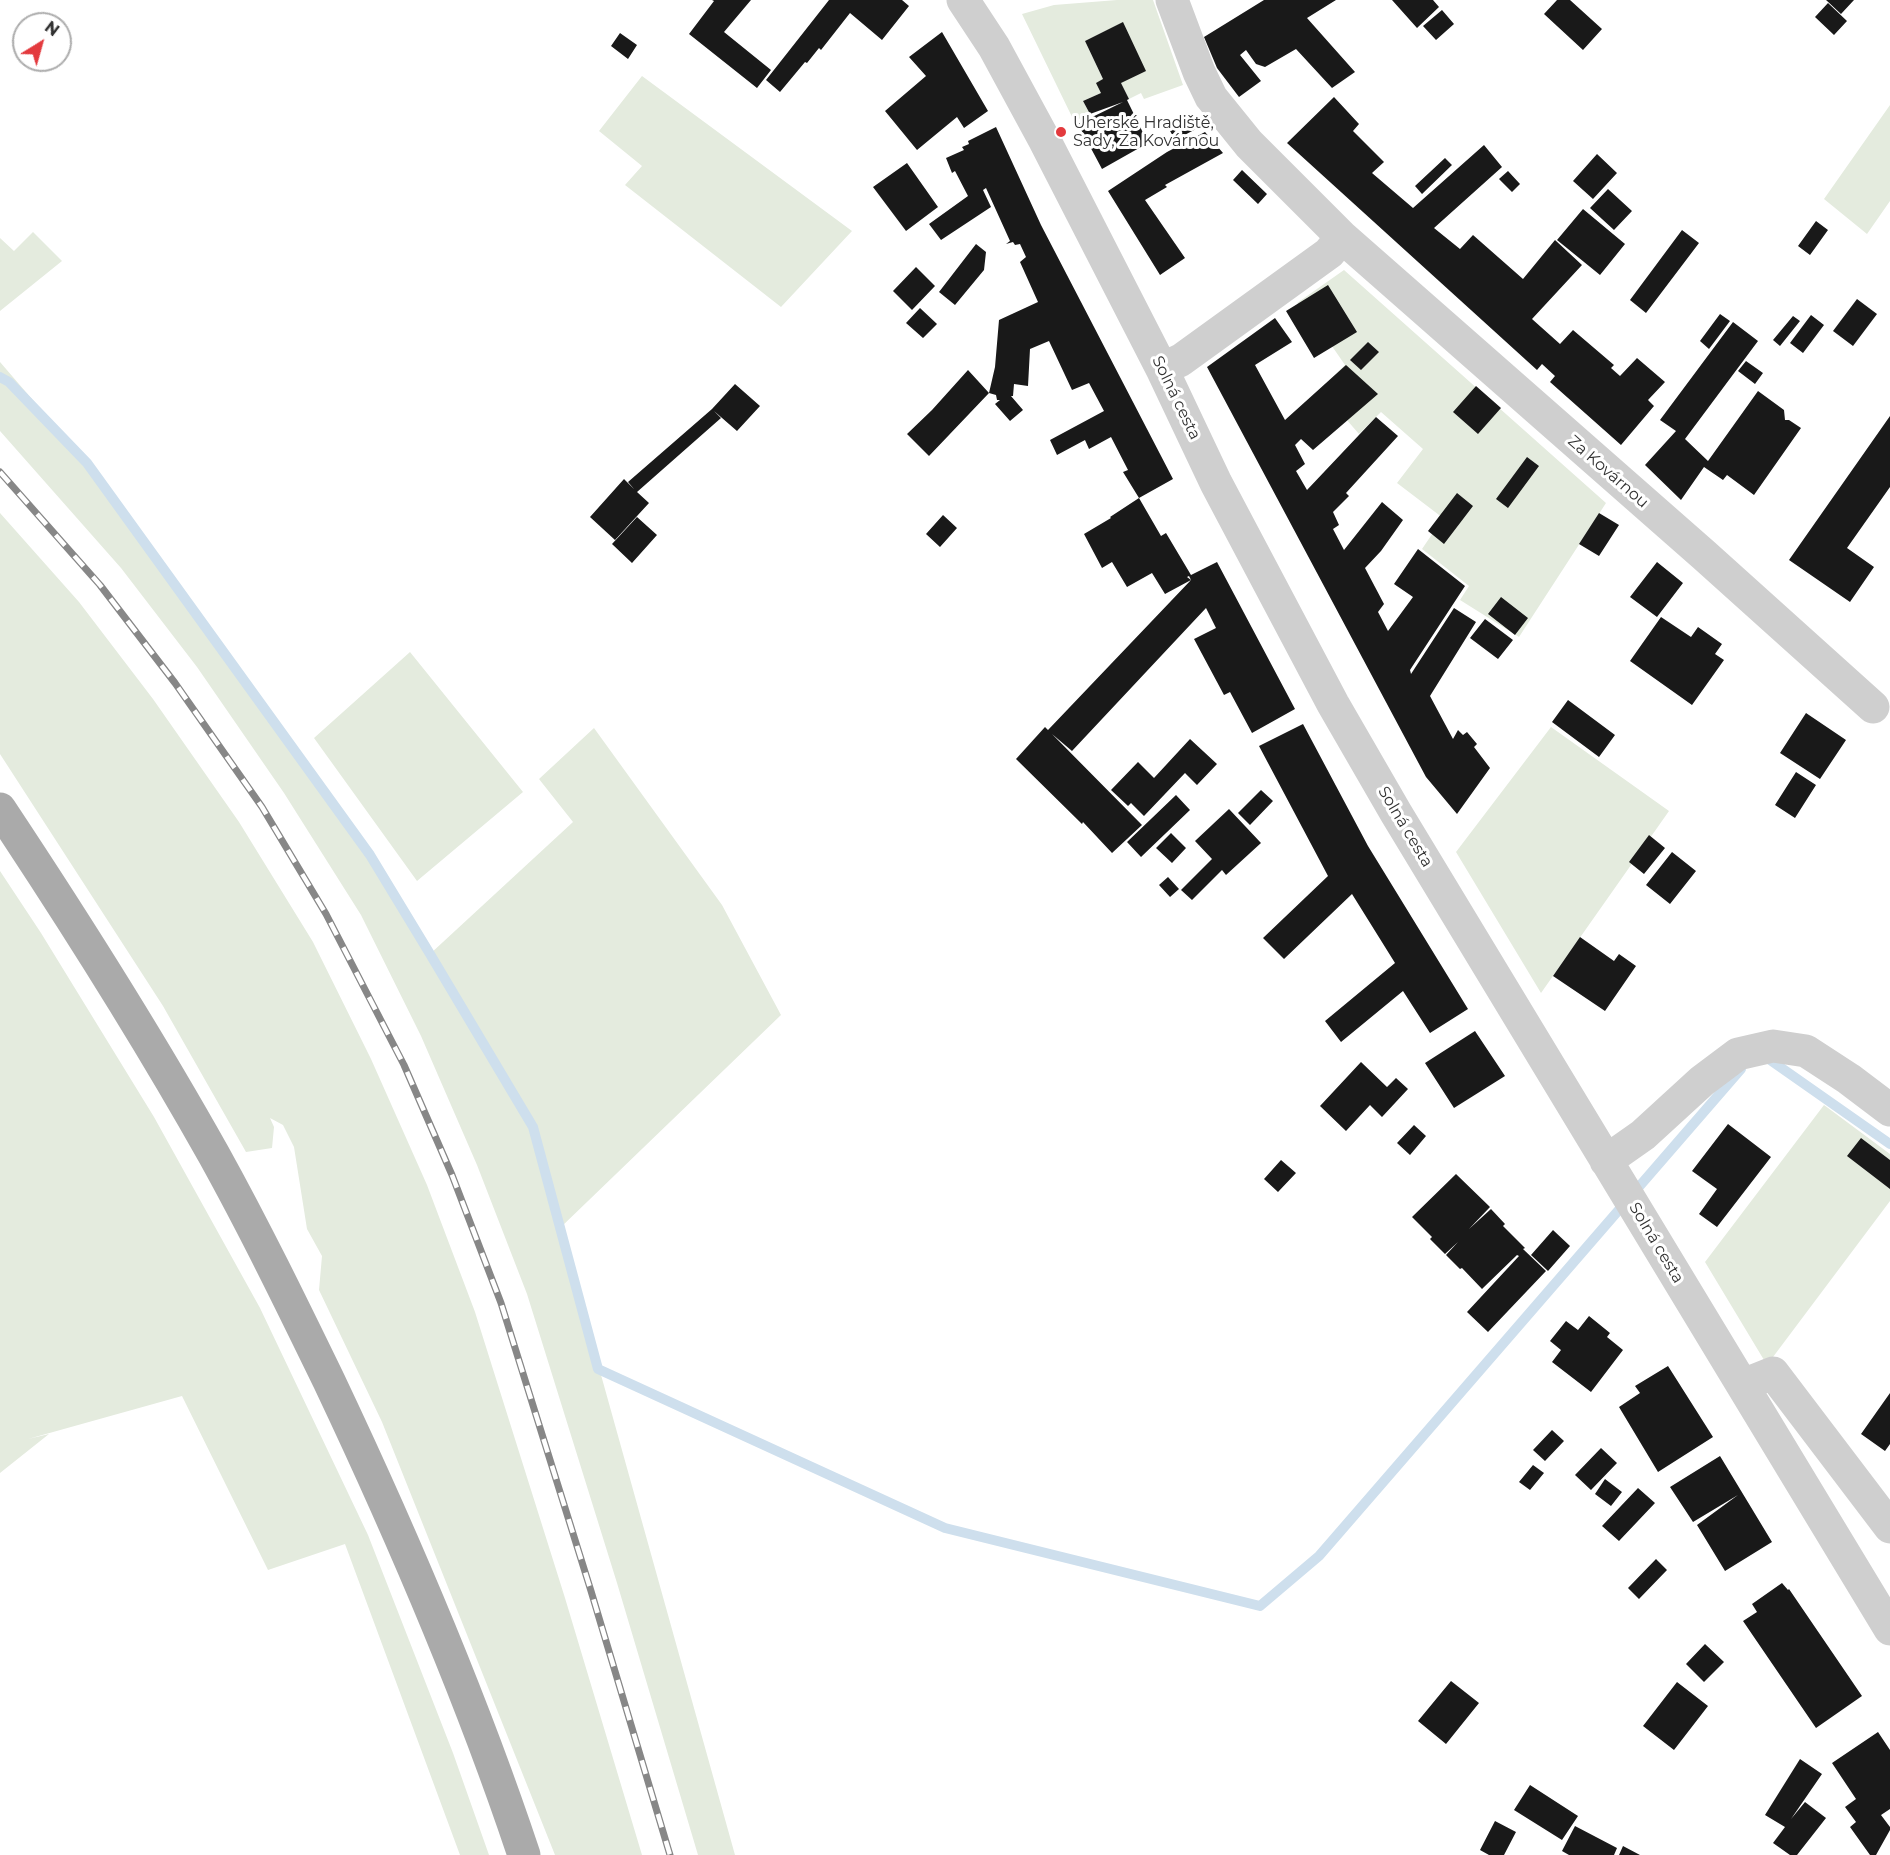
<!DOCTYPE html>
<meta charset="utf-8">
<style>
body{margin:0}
#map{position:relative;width:1890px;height:1855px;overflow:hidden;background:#fff;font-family:Montserrat,sans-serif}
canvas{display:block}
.north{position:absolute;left:12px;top:12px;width:60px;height:60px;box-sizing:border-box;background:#fff;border:2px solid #adadad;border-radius:50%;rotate:37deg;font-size:16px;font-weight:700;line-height:24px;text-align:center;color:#323232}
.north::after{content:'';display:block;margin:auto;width:21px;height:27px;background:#e33a3e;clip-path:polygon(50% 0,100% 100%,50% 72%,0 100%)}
</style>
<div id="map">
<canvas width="1890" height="1855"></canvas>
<div class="north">N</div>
</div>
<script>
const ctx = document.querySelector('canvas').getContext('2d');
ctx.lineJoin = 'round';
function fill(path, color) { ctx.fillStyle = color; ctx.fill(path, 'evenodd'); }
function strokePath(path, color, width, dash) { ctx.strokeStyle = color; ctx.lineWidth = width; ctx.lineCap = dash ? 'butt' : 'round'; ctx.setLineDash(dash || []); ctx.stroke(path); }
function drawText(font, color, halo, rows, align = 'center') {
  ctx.font = font + ' Montserrat,sans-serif'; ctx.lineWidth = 6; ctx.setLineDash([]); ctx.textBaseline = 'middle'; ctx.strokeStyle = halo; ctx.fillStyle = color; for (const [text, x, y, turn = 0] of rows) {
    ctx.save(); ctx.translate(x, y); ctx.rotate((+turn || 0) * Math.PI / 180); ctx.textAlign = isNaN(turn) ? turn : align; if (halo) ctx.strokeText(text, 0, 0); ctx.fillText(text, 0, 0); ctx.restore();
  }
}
fill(new Path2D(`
 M 1117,0 L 1153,0 L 1183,85 L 1144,99 L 1141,93 L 1129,99 L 1121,83 L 1122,23 L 1085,41 L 1103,79 L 1101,93 L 1083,101 L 1090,114 L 1074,121 L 1022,14 L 1054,5 Z
 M 642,76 L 852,231 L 781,307 L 625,185 L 642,166 L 599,131 Z
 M 1890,105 L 1890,201 L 1867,234 L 1824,199 Z
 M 33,232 L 62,261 L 0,311 L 0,238 L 14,251 Z
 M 1344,270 L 1606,503 L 1519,637 L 1460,600 L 1469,586 L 1422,549 L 1443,518 L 1397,483 L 1423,449 L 1381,412 L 1359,434 L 1320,389 L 1345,365 L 1316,323 L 1297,303 Z
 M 0,362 L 87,463 L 370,855 L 430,954 L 573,822 L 539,779 L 594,728 L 722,905 L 781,1015 L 560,1228 L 735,1855 L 698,1855 L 617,1583 L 527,1294 L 477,1165 L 421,1036 L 361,915 L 284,793 L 197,667 L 121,568 L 0,431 Z
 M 0,513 L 79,602 L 153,699 L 239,822 L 313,942 L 371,1059 L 427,1185 L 475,1312 L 565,1598 L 642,1855 L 555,1855 L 382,1422 L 319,1290 L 322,1256 L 307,1229 L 294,1147 L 283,1125 L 270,1118 L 274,1127 L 272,1148 L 246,1152 L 163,1006 L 0,754 Z
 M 410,652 L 523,792 L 417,881 L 314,738 Z
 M 1551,727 L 1669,811 L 1541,993 L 1456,852 Z
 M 0,871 L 41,933 L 154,1117 L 260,1308 L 368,1535 L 453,1753 L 489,1855 L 460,1855 L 345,1544 L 268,1570 L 182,1396 L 28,1439 L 49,1434 L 0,1473 Z
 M 1824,1105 L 1890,1154 L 1890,1201 L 1767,1365 L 1705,1262 Z`), '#e4ebde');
strokePath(new Path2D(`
 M 0,377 L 9,382 L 87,463 L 370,855 L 430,954 L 533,1127 L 598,1369 L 945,1528 L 1260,1606 L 1319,1556 L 1741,1069
 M 1763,1055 L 1890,1144`), '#cedfed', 10);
fill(new Path2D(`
 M 712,0 L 751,0 L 724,32 L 771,70 L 757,88 L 689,34 L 714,1 Z
 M 829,0 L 902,0 L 909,6 L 882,40 L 850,13 L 821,50 L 819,48 L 807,63 L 805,62 L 780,92 L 766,80 Z
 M 1264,0 L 1336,0 L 1307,18 L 1355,72 L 1332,88 L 1296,49 L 1265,67 L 1256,64 L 1246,50 L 1240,55 L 1261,81 L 1239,97 L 1217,68 L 1204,37 Z
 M 1392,0 L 1433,0 L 1439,7 L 1417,28 Z
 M 1557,0 L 1570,0 L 1602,29 L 1583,50 L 1544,14 Z
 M 1826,0 L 1854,0 L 1841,14 Z
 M 1828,3 L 1847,21 L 1834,35 L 1815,17 Z
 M 1442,10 L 1454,24 L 1436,40 L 1423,26 Z
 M 1123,22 L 1146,71 L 1121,83 L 1129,99 L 1127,100 L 1148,143 L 1102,169 L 1078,124 L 1123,102 L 1090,114 L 1083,101 L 1101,93 L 1096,83 L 1103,79 L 1085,41 Z
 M 942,32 L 988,111 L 964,128 L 957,117 L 917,150 L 885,111 L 926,76 L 909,57 Z
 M 620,33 L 637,45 L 628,59 L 611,46 Z
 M 1334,97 L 1359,124 L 1353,131 L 1384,162 L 1372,173 L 1413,208 L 1484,145 L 1502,167 L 1434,228 L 1460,249 L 1473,235 L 1523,279 L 1555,240 L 1582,265 L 1532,319 L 1560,344 L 1573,330 L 1614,365 L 1611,368 L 1620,376 L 1637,358 L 1665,382 L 1648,400 L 1654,406 L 1621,445 L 1550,382 L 1555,376 L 1542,364 L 1537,370 L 1287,143 Z
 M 1190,118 L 1196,129 L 1175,140 L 1169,129 Z
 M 996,127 L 1041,225 L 1173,479 L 1139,498 L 1161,536 L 1166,533 L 1191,575 L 1187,577 L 1191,580 L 1189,576 L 1217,562 L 1295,709 L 1252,733 L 1230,692 L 1224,695 L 1194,639 L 1216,628 L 1206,608 L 1072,751 L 1052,734 L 1142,825 L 1112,853 L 1083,822 L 1082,824 L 1016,759 L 1045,727 L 1048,730 L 1191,580 L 1165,594 L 1152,573 L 1127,587 L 1112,562 L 1102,568 L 1084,534 L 1111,518 L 1110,517 L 1139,498 L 1123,472 L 1128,470 L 1111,437 L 1089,449 L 1085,440 L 1057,455 L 1050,440 L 1104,411 L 1089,383 L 1072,390 L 1049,341 L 1030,349 L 1028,386 L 1014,384 L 1013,396 L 1011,396 L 1023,410 L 1010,421 L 995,404 L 1000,400 L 997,400 L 996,395 L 989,393 L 929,456 L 907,434 L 932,410 L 968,370 L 989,393 L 995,367 L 999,320 L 1038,302 L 1020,262 L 1026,257 L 1020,244 L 1015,245 L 1013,242 L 1006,244 L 1010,241 L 986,188 L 983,190 L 991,207 L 941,240 L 929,224 L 968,196 L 955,171 L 952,173 L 946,158 L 964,150 L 962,147 L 969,144 L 968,141 Z
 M 1205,132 L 1223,153 L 1165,185 L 1167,187 L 1145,200 L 1185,258 L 1160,275 L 1108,191 L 1167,152 Z
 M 1597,154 L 1617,173 L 1593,199 L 1573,181 Z
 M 1445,158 L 1452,165 L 1422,194 L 1415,186 Z
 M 907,163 L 938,207 L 906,231 L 873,187 Z
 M 1242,170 L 1267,194 L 1258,204 L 1233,180 Z
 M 1508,171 L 1520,184 L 1512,192 L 1499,179 Z
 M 1608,189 L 1632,211 L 1614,230 L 1590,208 Z
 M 1583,209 L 1625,244 L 1600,275 L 1557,240 Z
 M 1816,221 L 1828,230 L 1810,255 L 1798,246 Z
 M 1682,230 L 1699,243 L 1646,313 L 1630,300 Z
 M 976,244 L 986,252 L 984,270 L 955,305 L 939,292 Z
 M 916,267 L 935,286 L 912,310 L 893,291 Z
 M 1328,285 L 1357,332 L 1314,358 L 1286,311 Z
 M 1857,299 L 1877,314 L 1853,346 L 1833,331 Z
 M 920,308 L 937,324 L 923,338 L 906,323 Z
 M 1720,314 L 1730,321 L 1709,349 L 1700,341 Z
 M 1811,315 L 1824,325 L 1803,353 L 1790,343 Z
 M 1793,316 L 1800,321 L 1780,346 L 1773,340 Z
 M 1275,318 L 1292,342 L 1255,365 L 1285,420 L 1346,365 L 1378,394 L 1313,450 L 1301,439 L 1295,445 L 1305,464 L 1296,471 L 1307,490 L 1376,417 L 1398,436 L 1346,493 L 1349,496 L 1333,512 L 1339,525 L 1333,529 L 1344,550 L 1382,502 L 1403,520 L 1381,551 L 1365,568 L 1384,604 L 1378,612 L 1388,631 L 1413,597 L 1394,584 L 1418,549 L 1465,586 L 1410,670 L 1411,674 L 1454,608 L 1476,622 L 1430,696 L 1453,739 L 1458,730 L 1463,735 L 1467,732 L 1477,744 L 1474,747 L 1490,768 L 1457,814 L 1426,777 L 1207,367 Z
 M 1733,322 L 1758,341 L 1685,439 L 1708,461 L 1758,391 L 1784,410 L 1785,420 L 1789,420 L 1801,428 L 1754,495 L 1727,475 L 1723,480 L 1704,467 L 1681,500 L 1645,465 L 1676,431 L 1660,420 Z
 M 1368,342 L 1379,352 L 1361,370 L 1350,360 Z
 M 1746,361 L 1763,373 L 1755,384 L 1738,371 Z
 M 735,384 L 760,406 L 737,431 L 714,411 L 721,418 L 637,492 L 649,503 L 615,540 L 590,517 L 624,479 L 634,489 L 628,482 L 712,409 Z
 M 1476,386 L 1501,408 L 1478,434 L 1453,412 Z
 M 1890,416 L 1890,487 L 1847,548 L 1874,567 L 1850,602 L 1789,560 Z
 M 1527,457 L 1539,466 L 1508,508 L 1496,499 Z
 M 1457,493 L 1473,506 L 1444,544 L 1428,531 Z
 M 1599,513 L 1619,525 L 1599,556 L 1579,544 Z
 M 943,515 L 957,528 L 940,547 L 926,534 Z
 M 637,517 L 657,535 L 632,563 L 612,544 Z
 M 1657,562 L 1683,583 L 1657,617 L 1630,597 Z
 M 1501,597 L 1528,618 L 1515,635 L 1488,614 Z
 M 1661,617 L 1691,637 L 1698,627 L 1722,644 L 1715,654 L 1724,660 L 1692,705 L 1630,661 Z
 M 1485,619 L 1513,640 L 1498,659 L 1470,638 Z
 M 1568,700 L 1615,735 L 1599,757 L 1552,722 Z
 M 1806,713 L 1846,740 L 1820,779 L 1780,753 Z
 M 1303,724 L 1368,846 L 1468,1009 L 1430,1033 L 1403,991 L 1341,1042 L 1325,1021 L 1395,963 L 1352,894 L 1284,959 L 1263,938 L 1328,876 L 1259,746 Z
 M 1190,739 L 1217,764 L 1197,785 L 1185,773 L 1144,816 L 1131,803 L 1128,806 L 1111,790 L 1138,762 L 1154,778 Z
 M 1796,772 L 1816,785 L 1795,818 L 1775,805 Z
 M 1261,790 L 1273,801 L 1250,825 L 1238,813 Z
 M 1176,795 L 1190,810 L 1141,857 L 1127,842 Z
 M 1229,809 L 1261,843 L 1226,875 L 1222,870 L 1192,900 L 1181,890 L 1212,859 L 1195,841 Z
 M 1171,833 L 1186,848 L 1172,863 L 1156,848 Z
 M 1649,835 L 1665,848 L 1644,874 L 1629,862 Z
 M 1672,852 L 1696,871 L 1670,904 L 1646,885 Z
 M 1168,877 L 1179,889 L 1170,897 L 1159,885 Z
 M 1580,937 L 1614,961 L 1619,954 L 1636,966 L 1605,1011 L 1553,976 Z
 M 1475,1031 L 1505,1076 L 1454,1108 L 1425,1063 Z
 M 1361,1062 L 1387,1087 L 1396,1078 L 1408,1089 L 1382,1117 L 1370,1105 L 1346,1131 L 1320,1106 Z
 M 1728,1124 L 1771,1157 L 1717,1227 L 1699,1214 L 1717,1189 L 1692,1171 Z
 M 1414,1125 L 1426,1136 L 1410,1155 L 1397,1143 Z
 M 1861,1138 L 1890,1160 L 1890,1189 L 1847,1156 Z
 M 1281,1160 L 1296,1173 L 1278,1192 L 1264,1179 Z
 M 1456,1174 L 1490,1207 L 1469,1229 L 1491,1209 L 1505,1224 L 1503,1226 L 1525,1248 L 1523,1249 L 1546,1271 L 1488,1332 L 1467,1312 L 1519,1256 L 1517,1255 L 1482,1289 L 1462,1268 L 1460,1269 L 1446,1255 L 1458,1242 L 1445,1254 L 1430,1239 L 1432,1237 L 1412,1217 Z
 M 1553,1230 L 1570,1246 L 1548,1271 L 1531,1255 Z
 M 1589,1316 L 1610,1333 L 1607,1337 L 1623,1350 L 1591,1392 L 1552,1362 L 1561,1350 L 1550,1341 L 1566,1321 L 1578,1330 Z
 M 1668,1366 L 1713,1437 L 1658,1472 L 1619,1407 L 1640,1393 L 1635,1386 Z
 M 1890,1393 L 1890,1444 L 1885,1451 L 1861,1434 Z
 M 1552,1430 L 1564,1441 L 1545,1461 L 1533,1450 Z
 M 1601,1448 L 1617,1463 L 1591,1490 L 1575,1475 Z
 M 1720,1456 L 1772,1542 L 1725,1571 L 1697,1525 L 1738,1495 L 1693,1522 L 1670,1487 Z
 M 1533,1465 L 1544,1473 L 1530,1490 L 1519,1482 Z
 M 1605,1479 L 1622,1492 L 1611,1506 L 1595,1494 Z
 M 1638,1488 L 1655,1503 L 1619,1541 L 1602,1526 Z
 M 1656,1559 L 1667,1570 L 1639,1599 L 1628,1588 Z
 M 1782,1583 L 1788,1590 L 1789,1589 L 1862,1696 L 1816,1728 L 1743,1621 L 1757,1612 L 1752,1604 Z
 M 1705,1644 L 1724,1662 L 1704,1682 L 1686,1664 Z
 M 1451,1681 L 1479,1703 L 1446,1744 L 1418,1721 Z
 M 1677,1682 L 1708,1706 L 1674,1750 L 1643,1726 Z
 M 1878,1732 L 1890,1750 L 1890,1809 L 1881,1815 L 1890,1827 L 1890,1830 L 1876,1855 L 1870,1855 L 1850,1827 L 1856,1822 L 1845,1807 L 1856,1799 L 1832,1763 Z
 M 1800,1759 L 1822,1774 L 1791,1819 L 1805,1802 L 1826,1818 L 1797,1855 L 1790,1855 L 1773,1843 L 1785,1827 L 1765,1815 Z
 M 1530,1785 L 1578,1816 L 1562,1840 L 1514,1810 Z
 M 1495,1821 L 1516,1832 L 1504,1855 L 1489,1855 L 1480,1850 Z
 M 1575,1826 L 1617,1848 L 1614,1855 L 1569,1855 L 1562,1851 Z
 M 1623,1846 L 1640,1855 L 1619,1855 Z`), '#191919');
strokePath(new Path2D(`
 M 963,0 L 994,47 L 1045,141 L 1162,369 L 1216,483 L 1333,704 L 1396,813 L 1890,1629
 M 1172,0 L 1199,72 L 1211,97 L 1249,144 L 1342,237 L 1704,555 L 1873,707
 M 1162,369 L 1181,360 L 1329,253 L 1342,237
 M 1606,1161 L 1643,1135 L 1702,1081 L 1738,1054 L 1773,1046 L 1806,1051 L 1849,1079 L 1890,1110
 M 1743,1385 L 1773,1373 L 1890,1527`), '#cfcfcf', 33);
strokePath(new Path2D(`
 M 0,809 C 75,922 148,1037 214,1155 C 255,1229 292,1305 329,1381 C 402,1535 470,1693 524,1855`), '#aaa', 33);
const rail = new Path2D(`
 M 0,472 L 100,585 L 175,683 L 262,807 L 326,914 L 404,1065 L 452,1175 L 501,1303 L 591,1591 L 670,1855`);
strokePath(rail, '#878787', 7);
strokePath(rail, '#fff', 4.5, [14]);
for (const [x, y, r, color] of [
 [1061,132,6,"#e33a3e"]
]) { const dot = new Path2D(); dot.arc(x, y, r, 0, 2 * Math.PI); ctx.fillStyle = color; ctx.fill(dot); strokePath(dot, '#fff', 2); }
drawText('16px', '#323232', '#fff', [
 ["Uherské Hradiště,",1073,123],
 ["Sady, Za Kovárnou",1073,141]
], 'left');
drawText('16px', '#323232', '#fff', [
 ["Solná cesta",1176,398,64],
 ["Za Kovárnou",1608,472,41],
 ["Solná cesta",1405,827,59],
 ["Solná cesta",1656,1243,59]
]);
</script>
